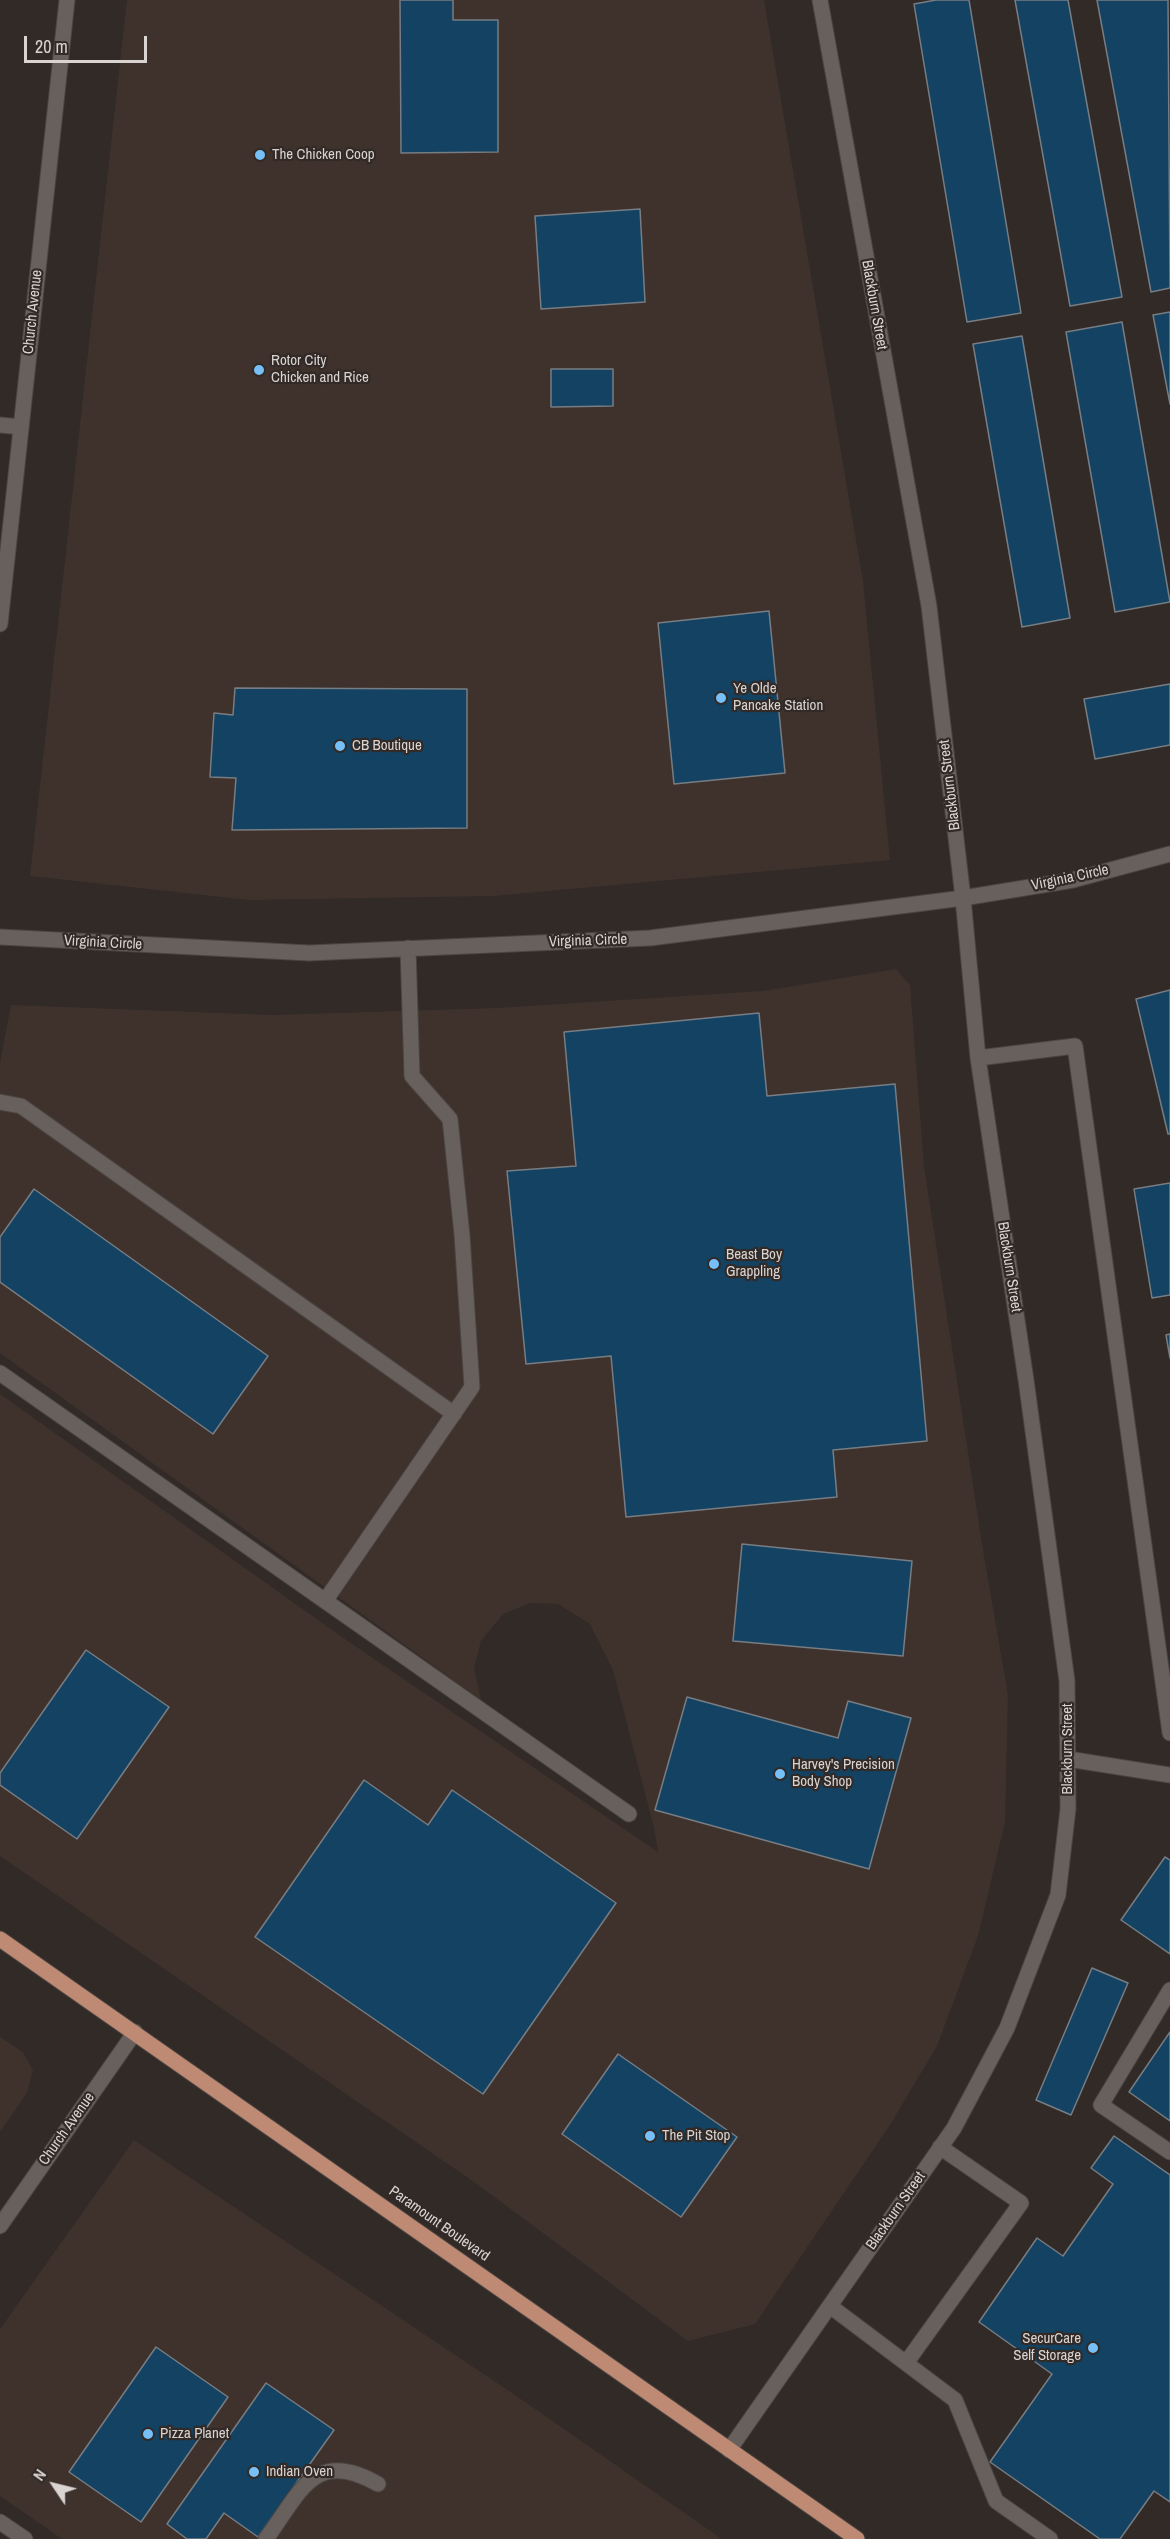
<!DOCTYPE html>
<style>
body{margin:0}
#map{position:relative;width:1170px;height:2539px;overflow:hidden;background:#312a27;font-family:"Archivo Narrow",sans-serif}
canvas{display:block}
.north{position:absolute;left:24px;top:2455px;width:60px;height:60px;-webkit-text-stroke:4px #312a27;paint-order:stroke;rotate:305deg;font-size:16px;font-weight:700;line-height:24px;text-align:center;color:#d9d4d2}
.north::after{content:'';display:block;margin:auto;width:21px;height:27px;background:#d9d4d2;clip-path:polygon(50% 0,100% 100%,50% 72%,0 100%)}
.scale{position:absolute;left:24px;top:36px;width:123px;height:27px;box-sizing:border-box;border:3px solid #d9d4d2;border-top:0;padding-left:8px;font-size:18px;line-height:21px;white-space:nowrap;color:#d9d4d2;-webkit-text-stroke:4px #312a27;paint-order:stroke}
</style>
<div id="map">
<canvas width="1170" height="2539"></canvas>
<div class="north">N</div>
<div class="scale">20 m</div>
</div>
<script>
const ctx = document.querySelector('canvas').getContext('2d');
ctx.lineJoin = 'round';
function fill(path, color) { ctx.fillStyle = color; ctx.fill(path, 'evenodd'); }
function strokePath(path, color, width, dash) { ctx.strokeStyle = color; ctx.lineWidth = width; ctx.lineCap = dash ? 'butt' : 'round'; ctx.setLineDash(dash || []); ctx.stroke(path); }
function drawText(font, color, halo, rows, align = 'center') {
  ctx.font = font + ' "Archivo Narrow",sans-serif'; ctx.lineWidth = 4.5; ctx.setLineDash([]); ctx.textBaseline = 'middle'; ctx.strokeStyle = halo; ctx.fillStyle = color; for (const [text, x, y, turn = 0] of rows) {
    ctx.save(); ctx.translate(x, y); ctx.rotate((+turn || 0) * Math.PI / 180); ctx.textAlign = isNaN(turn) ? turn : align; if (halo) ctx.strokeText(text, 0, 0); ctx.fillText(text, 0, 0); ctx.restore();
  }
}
fill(new Path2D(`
 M 127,0 L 764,0 L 863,581 L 890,860 L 493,896 L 249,900 L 30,876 Z
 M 896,969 L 910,985 L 924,1166 L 983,1550 L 1008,1695 L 1005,1822 L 978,1936 L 937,2046 L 890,2125 L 755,2324 L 688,2341 L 477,2184 L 0,1856 L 0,1394 L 342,1637 L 658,1852 L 654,1828 L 613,1670 L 590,1624 L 558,1604 L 530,1603 L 503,1614 L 481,1641 L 474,1668 L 481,1700 L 0,1353 L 0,1063 L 11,1005 L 273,1015 L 497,1008 L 763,991 Z
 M 0,2037 L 23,2052 L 33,2070 L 27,2093 L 0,2132 Z
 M 134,2140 L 518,2397 L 722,2539 L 62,2539 L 0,2496 L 0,2329 Z`), '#3f322c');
const building = new Path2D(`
 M 400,0 L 453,0 L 453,20 L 498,20 L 498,152 L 401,153 Z
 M 936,0 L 969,0 L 1021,313 L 967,322 L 914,4 Z
 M 1015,0 L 1068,0 L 1122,297 L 1070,306 Z
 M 1097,0 L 1168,0 L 1170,288 L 1151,292 Z
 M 640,209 L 645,302 L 541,309 L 535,216 Z
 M 1170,312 L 1170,404 L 1153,315 Z
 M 1122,322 L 1170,602 L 1115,612 L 1066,332 Z
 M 1022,336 L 1070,618 L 1022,627 L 973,344 Z
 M 551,369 L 613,369 L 613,406 L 551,407 Z
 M 769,611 L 785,773 L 674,784 L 658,623 Z
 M 1170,684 L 1170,745 L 1095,759 L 1084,699 Z
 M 235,688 L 467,689 L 467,828 L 232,830 L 236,778 L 210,777 L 214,713 L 233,715 Z
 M 1170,990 L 1170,1134 L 1168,1134 L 1136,999 Z
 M 759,1013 L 767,1096 L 895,1084 L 927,1441 L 833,1450 L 837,1497 L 626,1517 L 611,1356 L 526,1364 L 507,1171 L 576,1166 L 564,1032 Z
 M 1170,1183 L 1170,1295 L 1152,1298 L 1134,1189 Z
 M 34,1189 L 268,1356 L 213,1434 L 0,1282 L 0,1237 Z
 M 1170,1334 L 1170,1358 L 1166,1335 Z
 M 742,1544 L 912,1561 L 903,1656 L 733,1641 Z
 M 86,1650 L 169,1707 L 77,1839 L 0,1785 L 0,1773 Z
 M 687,1697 L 838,1738 L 848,1701 L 911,1718 L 869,1869 L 655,1810 Z
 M 364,1780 L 428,1825 L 452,1790 L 616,1903 L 483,2094 L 255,1937 Z
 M 1165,1857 L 1170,1860 L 1170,1954 L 1121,1920 Z
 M 1092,1968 L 1128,1983 L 1071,2115 L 1036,2100 Z
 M 1170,2032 L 1170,2121 L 1129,2092 Z
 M 618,2054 L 737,2137 L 681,2217 L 562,2134 Z
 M 1114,2136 L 1170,2175 L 1170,2502 L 1154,2491 L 1120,2539 L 1100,2539 L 990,2462 L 1052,2374 L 979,2322 L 1037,2238 L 1063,2256 L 1113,2184 L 1091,2168 Z
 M 156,2347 L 228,2397 L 141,2522 L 69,2472 Z
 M 266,2383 L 334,2430 L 258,2537 L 224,2513 L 206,2539 L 187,2539 L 167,2524 Z`);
fill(building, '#134262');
strokePath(building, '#777d83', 1.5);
const minor = new Path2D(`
 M 0,425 L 21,427
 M 0,624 L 67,0
 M 0,937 L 309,953 L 650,938 L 963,898 L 1073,880 L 1170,854
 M 978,1058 L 1075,1046 L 1170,1733
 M 0,1102 L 21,1106 L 454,1414
 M 0,1373 L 629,1814
 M 325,1601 L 472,1387 L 462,1235 L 450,1119 L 412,1076 L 408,948
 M 1068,1759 L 1170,1775
 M 1170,1990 L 1101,2105 L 1170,2152
 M 0,2226 L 135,2032
 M 830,2306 L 955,2400 L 996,2501 L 1050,2539
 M 906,2363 L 1021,2203 L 940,2147
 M 729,2450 L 954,2128 L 1007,2028 L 1058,1895 L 1068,1809 L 1067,1681 L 1026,1380 L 978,1058 L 963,898 L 929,606 L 820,0
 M 0,2522 L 25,2539
 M 266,2539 C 300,2493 314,2447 378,2484`);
const major = new Path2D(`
 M 0,1939 L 857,2539`);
strokePath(minor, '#4b4542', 17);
strokePath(major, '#4b4542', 17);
strokePath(minor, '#68605d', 15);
strokePath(major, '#be8a73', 15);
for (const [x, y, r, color] of [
 [260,155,6,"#77bff7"],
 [259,370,6,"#77bff7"],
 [721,698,6,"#77bff7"],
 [340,746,6,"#77bff7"],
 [714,1264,6,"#77bff7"],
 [780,1774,6,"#77bff7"],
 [650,2136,6,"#77bff7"],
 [1093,2348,6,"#77bff7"],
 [148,2434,6,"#77bff7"],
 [254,2472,6,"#77bff7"]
]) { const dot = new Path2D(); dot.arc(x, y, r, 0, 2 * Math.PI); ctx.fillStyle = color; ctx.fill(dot); strokePath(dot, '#312a27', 2); }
drawText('15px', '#d9d4d2', '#312a27', [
 ["The Chicken Coop",272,155],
 ["Rotor City",271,361],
 ["Chicken and Rice",271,378],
 ["Ye Olde",733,689],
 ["Pancake Station",733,706],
 ["CB Boutique",352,746],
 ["Beast Boy",726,1255],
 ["Grappling",726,1272],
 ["Harvey's Precision",792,1765],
 ["Body Shop",792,1782],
 ["The Pit Stop",662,2136],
 ["SecurCare",1081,2339,"right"],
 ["Self Storage",1081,2356,"right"],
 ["Pizza Planet",160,2434],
 ["Indian Oven",266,2472]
], 'left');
drawText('15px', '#d9d4d2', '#312a27', [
 ["Blackburn Street",874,305,80],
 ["Church Avenue",33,312,-84],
 ["Blackburn Street",950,785,-97],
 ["Virginia Circle",1070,878,-12],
 ["Virginia Circle",588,941,-2],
 ["Virginia Circle",103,943,3],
 ["Blackburn Street",1009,1267,81],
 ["Blackburn Street",1068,1749,-90],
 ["Church Avenue",67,2129,-55],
 ["Blackburn Street",896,2211,-55],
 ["Paramount Boulevard",439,2224,35]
]);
</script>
